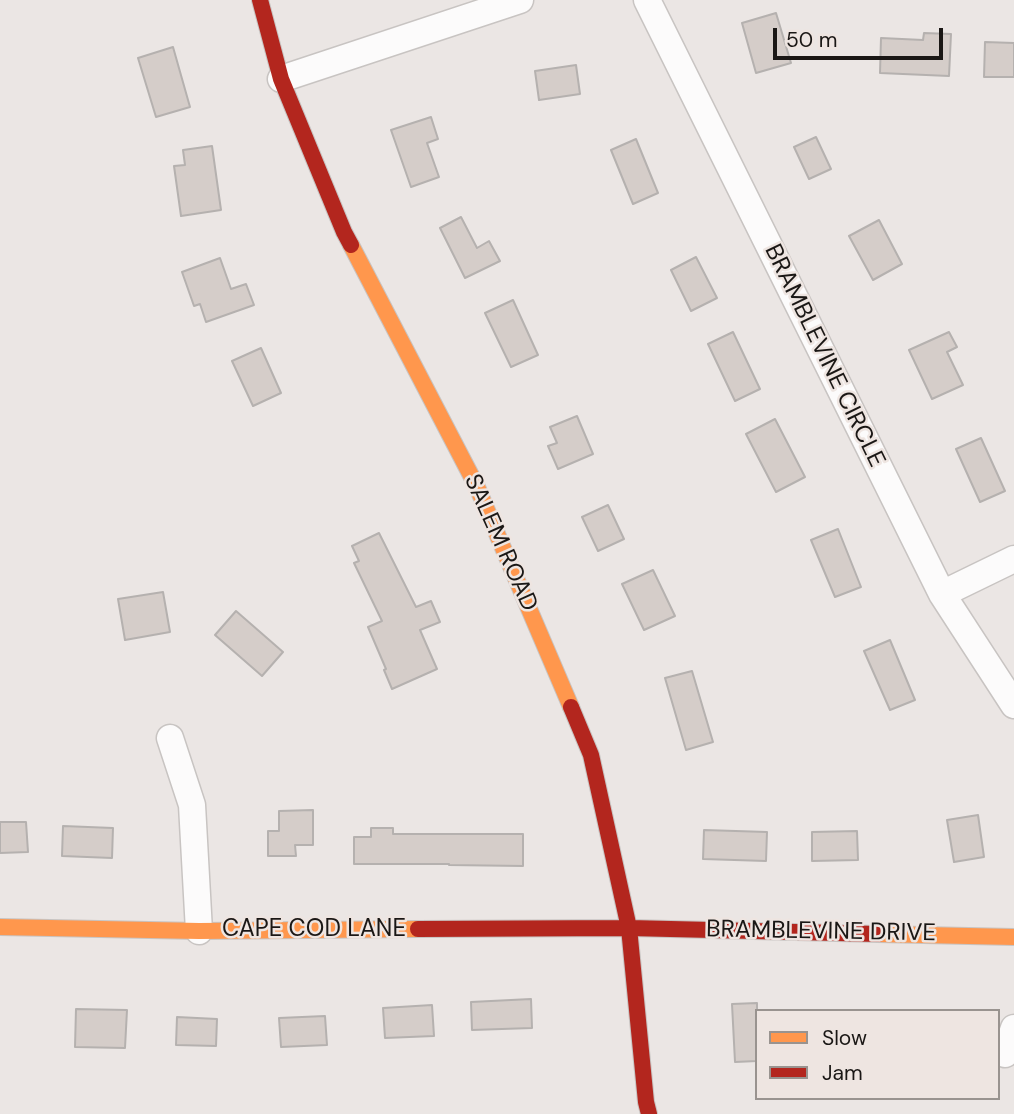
<!DOCTYPE html>
<style>
body{margin:0}
#map{position:relative;width:1014px;height:1114px;overflow:hidden;background:#ebe6e4;font-family:"DM Sans",sans-serif}
canvas{display:block}
.legend{position:absolute;left:755px;top:1009px;width:245px;height:91px;box-sizing:border-box;background:#eee5e1;border:2px solid #99938f;margin:0;padding:9px 12px;list-style:none;font-size:21px;color:#1a1715}
.legend li{display:flex;align-items:center;gap:14px;height:35px}
.legend b{width:35px;border:2px solid #99938f}
.scale{position:absolute;left:773px;top:28px;width:170px;height:32px;box-sizing:border-box;border:4px solid #1a1715;border-top:0;padding-left:9px;font-size:21px;line-height:24px;white-space:nowrap;color:#1a1715;-webkit-text-stroke:5px #eee5e1;paint-order:stroke}
</style>
<div id="map">
<canvas width="1014" height="1114"></canvas>
<ul class="legend">
<li><b style="height:9px;background:#ff974d"></b>Slow</li>
<li><b style="height:9px;background:#b3261e"></b>Jam</li>
</ul>
<div class="scale">50 m</div>
</div>
<script>
const ctx = document.querySelector('canvas').getContext('2d');
ctx.lineJoin = 'round';
function fill(path, color) { ctx.fillStyle = color; ctx.fill(path, 'evenodd'); }
function strokePath(path, color, width, dash) { ctx.strokeStyle = color; ctx.lineWidth = width; ctx.lineCap = dash ? 'butt' : 'round'; ctx.setLineDash(dash || []); ctx.stroke(path); }
function drawText(font, color, halo, rows, align = 'center') {
  ctx.font = font + ' "DM Sans",sans-serif'; ctx.lineWidth = 5; ctx.setLineDash([]); ctx.textBaseline = 'middle'; ctx.strokeStyle = halo; ctx.fillStyle = color; for (const [text, x, y, turn = 0] of rows) {
    ctx.save(); ctx.translate(x, y); ctx.rotate((+turn || 0) * Math.PI / 180); ctx.textAlign = isNaN(turn) ? turn : align; if (halo) ctx.strokeText(text, 0, 0); ctx.fillText(text, 0, 0); ctx.restore();
  }
}
const building = new Path2D(`
 M 776,13 L 791,63 L 756,73 L 742,23 Z
 M 924,33 L 951,34 L 949,76 L 880,73 L 881,38 L 923,40 Z
 M 985,42 L 1014,43 L 1014,77 L 984,77 Z
 M 173,47 L 190,107 L 156,117 L 138,58 Z
 M 576,65 L 580,94 L 539,100 L 535,71 Z
 M 431,117 L 438,139 L 427,143 L 439,177 L 411,187 L 391,130 Z
 M 816,137 L 831,169 L 809,179 L 794,147 Z
 M 636,139 L 658,193 L 633,204 L 611,150 Z
 M 212,146 L 221,210 L 181,216 L 174,166 L 185,165 L 183,150 Z
 M 461,217 L 477,248 L 489,241 L 500,261 L 465,278 L 440,228 Z
 M 879,220 L 902,264 L 873,280 L 849,236 Z
 M 696,257 L 717,298 L 691,311 L 671,270 Z
 M 220,258 L 231,289 L 246,284 L 254,305 L 206,322 L 200,304 L 194,306 L 182,272 Z
 M 513,300 L 538,355 L 511,367 L 485,313 Z
 M 733,332 L 760,389 L 735,401 L 708,344 Z
 M 949,332 L 957,347 L 947,352 L 963,385 L 932,399 L 909,350 Z
 M 261,348 L 281,393 L 253,406 L 232,361 Z
 M 577,416 L 593,454 L 558,469 L 548,446 L 557,443 L 550,427 Z
 M 775,419 L 805,477 L 776,492 L 746,434 Z
 M 981,438 L 1005,491 L 980,502 L 956,449 Z
 M 608,505 L 624,539 L 598,551 L 582,517 Z
 M 838,529 L 861,587 L 835,597 L 811,540 Z
 M 379,533 L 416,607 L 431,601 L 440,622 L 420,630 L 437,669 L 392,689 L 384,670 L 386,669 L 368,627 L 382,621 L 354,563 L 359,561 L 352,546 Z
 M 653,570 L 675,616 L 644,630 L 622,584 Z
 M 163,592 L 170,632 L 125,640 L 118,599 Z
 M 236,611 L 283,652 L 262,676 L 215,635 Z
 M 890,640 L 915,700 L 890,710 L 864,651 Z
 M 692,671 L 713,742 L 686,750 L 665,678 Z
 M 313,810 L 313,845 L 295,845 L 296,856 L 268,856 L 268,831 L 279,831 L 279,811 Z
 M 978,815 L 984,857 L 954,862 L 947,820 Z
 M 0,822 L 26,822 L 28,852 L 0,853 Z
 M 63,826 L 113,828 L 112,858 L 62,856 Z
 M 371,828 L 393,828 L 393,834 L 523,834 L 523,866 L 449,865 L 449,864 L 354,864 L 354,837 L 371,837 Z
 M 704,830 L 767,832 L 766,861 L 703,859 Z
 M 857,831 L 858,860 L 812,861 L 812,832 Z
 M 531,999 L 532,1028 L 472,1030 L 471,1002 Z
 M 757,1003 L 757,1061 L 735,1062 L 732,1004 Z
 M 432,1005 L 434,1036 L 385,1038 L 383,1008 Z
 M 76,1009 L 127,1010 L 125,1048 L 75,1047 Z
 M 325,1016 L 327,1045 L 281,1047 L 279,1018 Z
 M 177,1017 L 217,1019 L 216,1046 L 176,1045 Z`);
fill(building, '#d5cdc9');
strokePath(building, '#b5b1af', 2);
const street = new Path2D(`
 M 647,0 L 942,594 L 1014,705
 M 281,79 L 520,0
 M 942,594 L 1014,559
 M 170,738 L 192,805 L 199,931
 M 1005,1054 L 1014,1028`);
const slow = new Path2D(`
 M 351,245 L 477,487 L 571,707
 M 0,927 L 199,931 L 418,929
 M 878,934 L 1014,937`);
const jam = new Path2D(`
 M 260,0 L 281,79 L 344,232 L 351,245
 M 571,707 L 591,755 L 629,928 L 646,1102 L 649,1114
 M 418,929 L 629,928 L 878,934`);
strokePath(street, '#c8c4c2', 29);
strokePath(slow, '#c8c4c2', 18);
strokePath(jam, '#c8c4c2', 18);
strokePath(street, '#fcfbfb', 26);
strokePath(slow, '#ff974d', 16);
strokePath(jam, '#b3261e', 16);
drawText('24px', '#1a1715', '#eee5e1', [
 ["BRAMBLEVINE CIRCLE",824,356,64],
 ["SALEM ROAD",500,543,66],
 ["CAPE COD LANE",314,930],
 ["BRAMBLEVINE DRIVE",821,932,1]
]);
</script>
